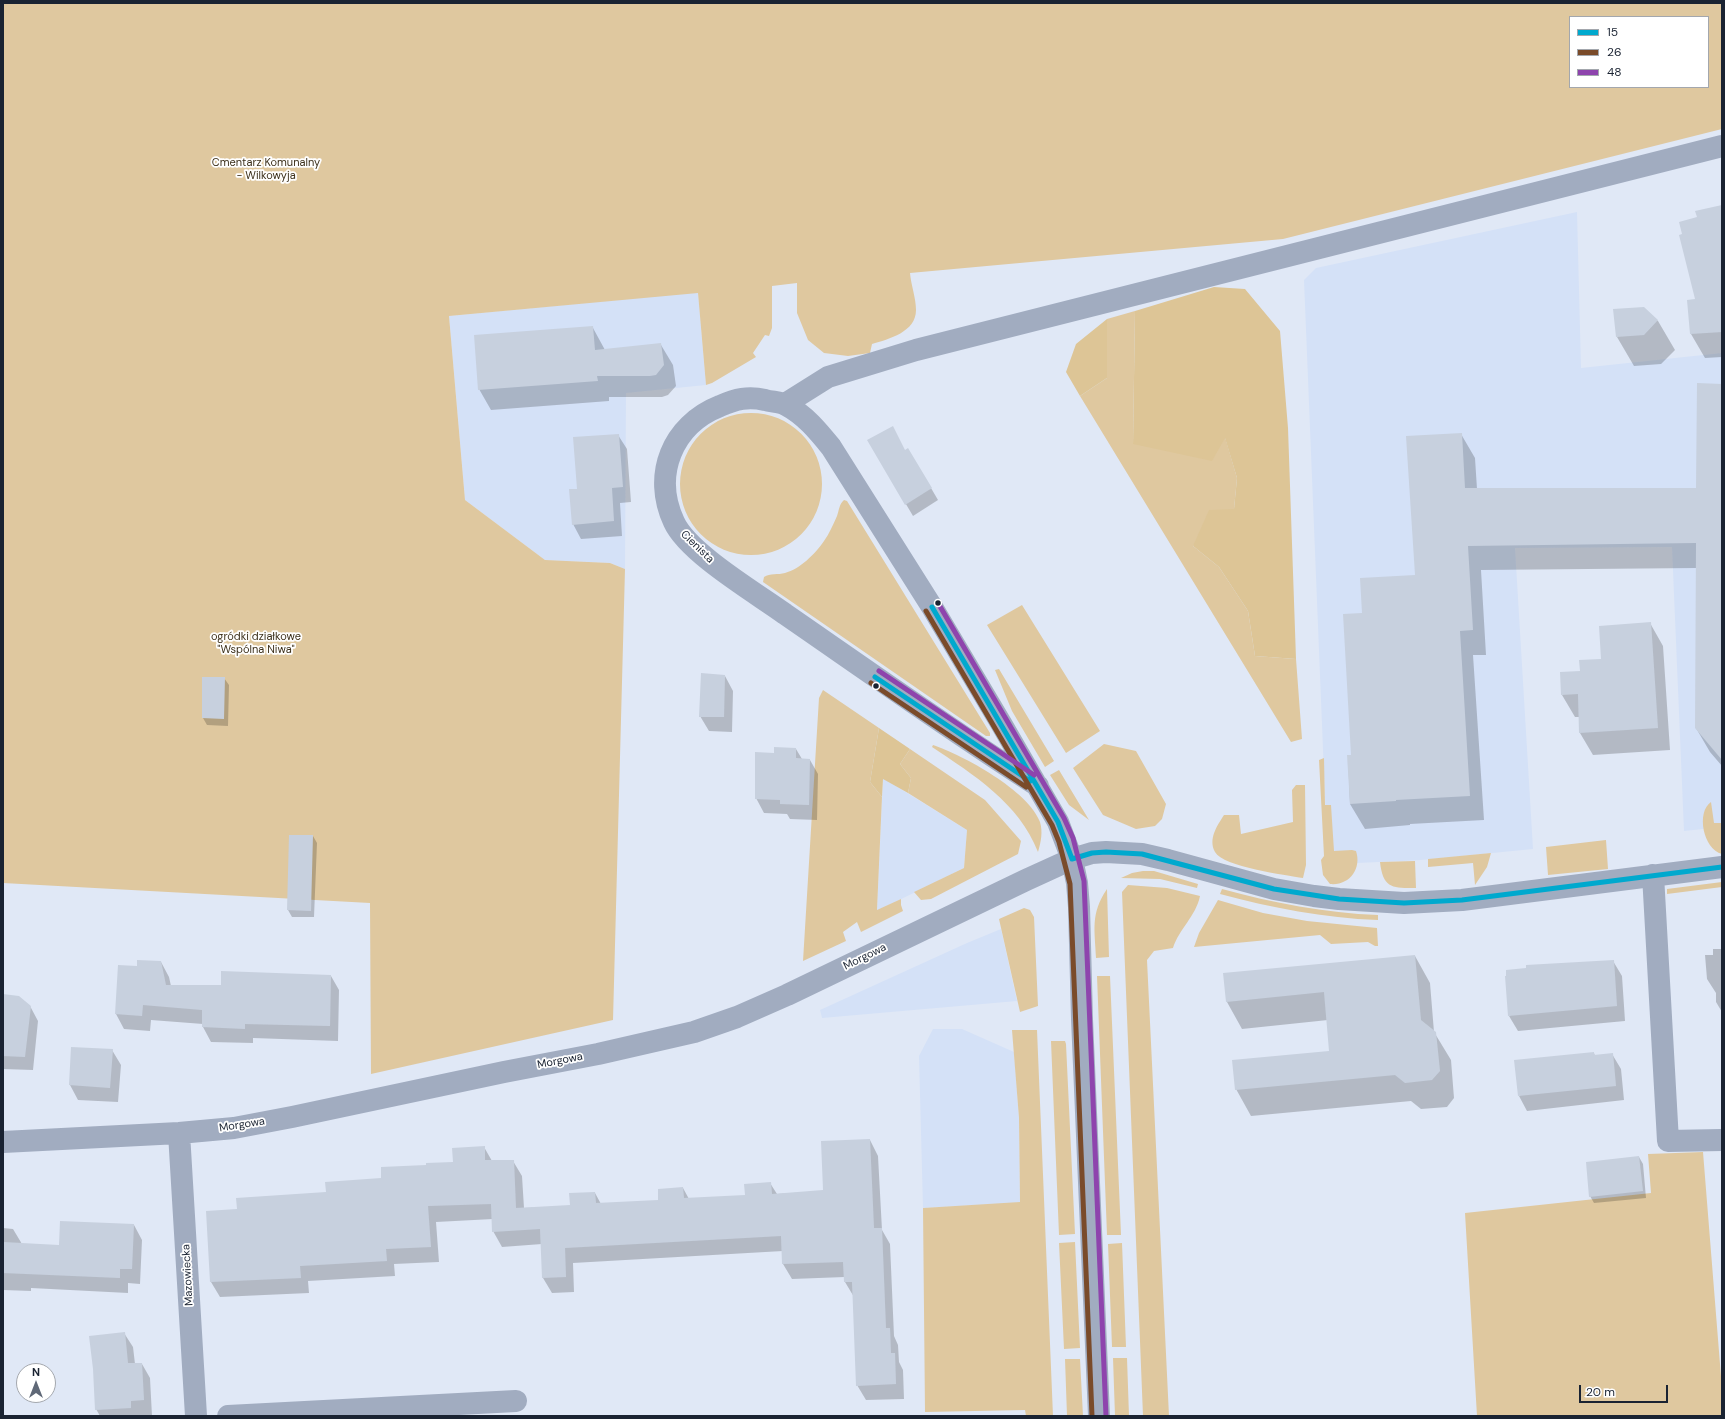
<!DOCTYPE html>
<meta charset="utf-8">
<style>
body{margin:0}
#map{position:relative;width:1725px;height:1419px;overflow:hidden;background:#e0e8f6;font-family:"DM Sans",sans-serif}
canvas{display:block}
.frame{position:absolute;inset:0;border:4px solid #1a2332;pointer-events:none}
.legend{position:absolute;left:1569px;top:16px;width:140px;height:72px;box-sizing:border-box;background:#fff;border:1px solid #a3a7ad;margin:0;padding:5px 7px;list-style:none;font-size:12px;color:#1a2332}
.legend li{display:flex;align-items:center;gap:8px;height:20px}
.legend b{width:20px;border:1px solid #a3a7ad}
.north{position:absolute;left:16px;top:1363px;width:40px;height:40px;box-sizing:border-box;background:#fff;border:1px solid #a3a7ad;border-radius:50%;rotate:0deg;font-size:11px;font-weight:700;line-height:16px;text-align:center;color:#1a2332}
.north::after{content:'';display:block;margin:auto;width:14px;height:18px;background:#5f6877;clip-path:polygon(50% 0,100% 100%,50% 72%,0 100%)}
.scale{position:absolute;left:1579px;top:1385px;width:89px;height:18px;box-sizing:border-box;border:2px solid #1a2332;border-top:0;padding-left:5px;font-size:12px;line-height:14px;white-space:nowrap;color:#1a2332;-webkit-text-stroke:3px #fff;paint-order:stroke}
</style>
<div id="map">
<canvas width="1725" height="1419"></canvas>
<div class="frame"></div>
<ul class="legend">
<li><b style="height:5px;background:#00a9ce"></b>15</li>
<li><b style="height:5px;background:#7a4b2a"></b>26</li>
<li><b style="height:5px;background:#8e44ad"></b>48</li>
</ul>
<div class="north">N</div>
<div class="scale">20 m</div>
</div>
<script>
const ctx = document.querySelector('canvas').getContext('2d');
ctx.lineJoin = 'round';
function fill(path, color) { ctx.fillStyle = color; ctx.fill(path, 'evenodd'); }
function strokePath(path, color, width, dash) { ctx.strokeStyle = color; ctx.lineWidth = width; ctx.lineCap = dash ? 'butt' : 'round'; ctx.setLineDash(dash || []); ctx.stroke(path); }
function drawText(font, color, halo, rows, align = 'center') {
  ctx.font = font + ' "DM Sans",sans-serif'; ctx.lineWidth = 3.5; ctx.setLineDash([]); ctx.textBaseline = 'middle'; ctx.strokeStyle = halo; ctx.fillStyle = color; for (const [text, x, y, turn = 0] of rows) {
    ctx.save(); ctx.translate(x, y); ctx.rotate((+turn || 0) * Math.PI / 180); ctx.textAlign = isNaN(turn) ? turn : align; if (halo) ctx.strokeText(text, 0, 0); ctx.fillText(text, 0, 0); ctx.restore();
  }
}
fill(new Path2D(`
 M 1577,212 L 1581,368 L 1722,353 L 1722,827 L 1684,831 L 1672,547 L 1515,548 L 1533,849 L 1421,860 L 1357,863 L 1327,848 L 1304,280 L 1316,268 Z
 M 698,292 L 706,385 L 626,393 L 625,569 L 610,563 L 545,560 L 465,500 L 449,316 Z
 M 883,778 L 967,830 L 964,868 L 877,911 Z
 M 1001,929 L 1017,1001 L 822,1018 L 820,1010 L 967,943 Z
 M 933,1029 L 962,1029 L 1014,1052 L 1019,1118 L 1020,1203 L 923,1208 L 919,1056 Z`), '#d4e1f7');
fill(new Path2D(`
 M 3,3 L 1722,3 L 1722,129 L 1283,239 L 910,273 C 911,285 916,298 916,310 C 916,332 889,339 872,344 L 870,353 L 848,356 L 824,353 L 808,340 L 797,313 L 797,283 L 772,286 L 772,328 L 769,336 L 765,335 L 753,353 L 756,357 L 712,383 L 706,385 L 698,293 L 449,316 L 465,500 L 545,560 L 610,563 L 625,569 L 613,1020 L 371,1074 L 370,903 L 3,883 ZM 1570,17 L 1708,17 L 1708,87 L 1570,87 Z
 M 1135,311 L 1133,444 L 1225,437 L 1237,478 L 1234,509 L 1193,546 L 1219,567 L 1248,611 L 1255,656 L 1296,659 L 1302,739 L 1291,742 L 1080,396 L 1107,378 L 1107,319 Z
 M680 484a71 71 0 1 1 142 0a71 71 0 1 1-142 0Z
 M 844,500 L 847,501 L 990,733 L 990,736 L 986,736 L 763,582 L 764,577 C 770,573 778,575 785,573 C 800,569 815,554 824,541 C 829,534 833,525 837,516 C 839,511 839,504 844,500 Z
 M 1022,605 L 1100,731 L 1066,753 L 987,625 Z
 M 999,669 L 1054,761 L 1045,767 L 1012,711 L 995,670 Z
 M 823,690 L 879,728 L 870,782 L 882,797 L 877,910 L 901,899 L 901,905 L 903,911 L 861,932 L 857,922 L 843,932 L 846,941 L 803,961 L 819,698 Z
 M 1104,744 L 1136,751 L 1166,804 L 1162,819 L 1155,826 L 1136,829 L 1103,815 L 1073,768 Z
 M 933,745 C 963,755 1029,791 1040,822 C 1043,832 1041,842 1038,852 C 1019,803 974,775 932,747 Z
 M 910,749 L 985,800 L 1021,841 L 1018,854 L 931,899 L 921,900 L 914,892 L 964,868 L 967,830 L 908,793 L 911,778 L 900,764 Z
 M 1324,758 L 1325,805 L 1331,805 L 1334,851 L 1352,850 L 1356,851 C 1362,869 1349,886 1330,884 L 1323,875 L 1321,860 L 1324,856 L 1319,760 Z
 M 1059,770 L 1089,820 L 1069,805 L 1050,775 Z
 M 1296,785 L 1305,785 L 1306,865 L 1303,878 C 1286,875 1223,867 1215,852 C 1208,839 1217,826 1224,815 L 1239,815 L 1241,834 L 1293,822 L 1292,790 Z
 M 1711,802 L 1714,823 L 1722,823 L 1722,854 C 1703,849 1696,812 1711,802 Z
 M 1606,840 L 1608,869 L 1548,875 L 1546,847 Z
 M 1491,853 L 1487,867 L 1475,885 L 1473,863 L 1428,867 L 1428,859 Z
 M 1415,861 L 1416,888 C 1393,888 1383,889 1380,862 Z
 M 1143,871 L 1154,871 L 1198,884 L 1197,888 L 1160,879 L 1121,878 L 1132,873 Z
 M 1722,882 L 1722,887 L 1667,894 L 1667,889 Z
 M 1128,885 L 1167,888 L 1200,896 C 1196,916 1179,929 1173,948 L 1154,951 L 1147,960 L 1169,1416 L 1143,1416 L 1122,892 Z
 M 1107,889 L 1109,957 L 1096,958 C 1095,930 1090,914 1107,889 Z
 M 1222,889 C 1273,903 1325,913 1378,915 L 1378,920 C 1324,918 1272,908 1220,894 Z
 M 1218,900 L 1263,913 L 1307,921 L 1377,928 L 1378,946 L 1375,946 L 1368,942 L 1331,944 L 1320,935 L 1194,947 L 1199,933 Z
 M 1024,908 L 1030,910 L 1034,917 L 1038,1006 L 1020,1012 L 999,919 Z
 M 1097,976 L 1110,976 L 1121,1235 L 1107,1235 Z
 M 1012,1030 L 1037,1030 L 1053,1416 L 1026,1416 L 1025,1410 L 925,1412 L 923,1208 L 1020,1202 L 1019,1118 Z
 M 1051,1041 L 1065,1041 L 1066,1044 L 1075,1234 L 1059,1235 Z
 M 1703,1152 L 1722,1389 L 1722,1416 L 1477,1416 L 1465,1213 L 1651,1193 L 1648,1154 Z
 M 1075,1242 L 1080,1348 L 1064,1349 L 1059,1243 Z
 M 1122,1243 L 1126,1347 L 1112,1347 L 1108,1244 Z
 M 1113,1358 L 1127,1358 L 1129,1416 L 1115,1416 Z
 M 1065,1359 L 1080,1359 L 1083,1416 L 1067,1416 Z`), '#dfc89f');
fill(new Path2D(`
 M 1214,287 L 1245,289 L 1280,331 L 1288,428 L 1296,659 L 1255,656 L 1248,611 L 1219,567 L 1193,546 L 1209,510 L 1234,509 L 1237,478 L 1225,438 L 1212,461 L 1133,444 L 1135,311 Z
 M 1107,319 L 1107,378 L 1080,396 L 1066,372 L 1076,344 Z
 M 879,728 L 910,749 L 900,764 L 911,778 L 908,793 L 883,779 L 882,797 L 870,782 Z`), '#ddc596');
fill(new Path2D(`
 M 1722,211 L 1722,357 L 1705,358 L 1691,334 L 1688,301 L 1696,300 Z
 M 1644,308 L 1658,321 L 1675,350 L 1661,364 L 1634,366 L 1617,337 Z
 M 593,328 L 605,350 L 661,345 L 673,365 L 676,386 L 668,395 L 662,397 L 609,397 L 609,401 L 491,410 L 479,389 Z
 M 1722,385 L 1722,766 L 1710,752 L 1696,728 L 1697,568 L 1481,570 L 1486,655 L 1473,655 L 1484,820 L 1410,824 L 1410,825 L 1365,829 L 1350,804 L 1348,756 L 1352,756 L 1363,614 L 1416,576 L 1461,434 L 1475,458 L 1477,489 L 1697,489 Z
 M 618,435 L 627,449 L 631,502 L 620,503 L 622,536 L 581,539 L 573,524 L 578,490 Z
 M 868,440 L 931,488 L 938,500 L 913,516 Z
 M 1650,623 L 1663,646 L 1670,750 L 1593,755 L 1580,733 L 1580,717 L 1575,717 L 1562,695 L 1581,672 L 1602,660 Z
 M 725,676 L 733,691 L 732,732 L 709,731 L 700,716 Z
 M 224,678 L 229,685 L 228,726 L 207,725 L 203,718 Z
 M 796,749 L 802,759 L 810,760 L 818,774 L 817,820 L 790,819 L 787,814 L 764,813 L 756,798 Z
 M 313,836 L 317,843 L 314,917 L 292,917 L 288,910 Z
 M 1713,949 L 1722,949 L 1722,1012 L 1716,1002 L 1716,993 L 1707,979 L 1705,955 L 1713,955 Z
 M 1415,956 L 1430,983 L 1434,1032 L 1451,1060 L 1454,1098 L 1447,1107 L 1421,1109 L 1411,1101 L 1251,1116 L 1236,1089 L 1330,1052 L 1328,1020 L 1242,1029 L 1227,1002 L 1224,974 Z
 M 1613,961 L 1622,976 L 1625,1021 L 1518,1031 L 1509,1016 Z
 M 161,962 L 169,977 L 171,986 L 222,986 L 331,976 L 339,990 L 338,1041 L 253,1038 L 253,1043 L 211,1042 L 203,1027 L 203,1024 L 151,1020 L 150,1031 L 124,1029 L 116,1014 L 138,967 Z
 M 3,996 L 30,1006 L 38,1021 L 33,1070 L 3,1069 Z
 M 112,1050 L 121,1065 L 118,1102 L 78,1100 L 70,1085 Z
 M 1594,1053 L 1595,1056 L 1612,1054 L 1621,1069 L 1624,1100 L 1527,1111 L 1519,1096 Z
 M 870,1140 L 878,1156 L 882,1230 L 890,1244 L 894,1336 L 898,1345 L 899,1362 L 903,1370 L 904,1399 L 866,1400 L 857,1385 L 854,1297 L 845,1282 L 845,1277 L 792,1279 L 783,1264 L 783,1251 L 573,1263 L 574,1292 L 552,1293 L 543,1278 L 542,1244 L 502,1247 L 493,1231 L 493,1219 L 436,1222 L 439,1262 L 394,1264 L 395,1276 L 308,1281 L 309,1293 L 220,1297 L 211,1282 L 207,1212 L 238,1210 L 327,1193 L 427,1166 L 454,1163 L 484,1147 L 492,1161 L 513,1161 L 522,1176 L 524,1208 L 571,1206 L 595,1193 L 601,1204 L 659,1201 L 683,1188 L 689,1199 L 746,1196 L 770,1183 L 777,1194 L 824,1191 Z
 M 1639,1157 L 1643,1164 L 1646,1198 L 1594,1203 L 1590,1196 Z
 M 134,1225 L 142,1240 L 140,1284 L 128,1283 L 128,1293 L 31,1288 L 31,1291 L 3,1290 L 3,1228 L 13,1229 L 22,1244 L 60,1246 Z
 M 124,1333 L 133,1347 L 135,1364 L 142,1364 L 150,1378 L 152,1416 L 100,1416 L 96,1409 Z`), '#0003');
fill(new Path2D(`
 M 1722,205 L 1722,332 L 1690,334 L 1687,300 L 1695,299 L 1679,235 L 1682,234 L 1679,222 L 1697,217 L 1695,211 Z
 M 1644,307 L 1658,320 L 1644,335 L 1616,337 L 1613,309 Z
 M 593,326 L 595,350 L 661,343 L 664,365 L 656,375 L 650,376 L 597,376 L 598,381 L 478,390 L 474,335 Z
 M 1697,383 L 1722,384 L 1722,760 L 1695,728 L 1696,543 L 1468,546 L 1473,630 L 1460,631 L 1470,796 L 1396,800 L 1396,801 L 1350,804 L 1347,755 L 1351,755 L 1343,614 L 1362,613 L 1360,578 L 1415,575 L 1406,436 L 1462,433 L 1465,488 L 1696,488 Z
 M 893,426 L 905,450 L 908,448 L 932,488 L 905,505 L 867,440 Z
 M 619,434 L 623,487 L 612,488 L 614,521 L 572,525 L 569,489 L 577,489 L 573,437 Z
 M 1651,622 L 1658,728 L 1579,733 L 1578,694 L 1561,695 L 1560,672 L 1580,671 L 1579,660 L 1601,659 L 1599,626 Z
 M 701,673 L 725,675 L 724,717 L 699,717 Z
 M 202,677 L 225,677 L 224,719 L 202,718 Z
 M 774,747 L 796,748 L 796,758 L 810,759 L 809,805 L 780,804 L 780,800 L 755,799 L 755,752 L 774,753 Z
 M 289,835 L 313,835 L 311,911 L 287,910 Z
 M 1415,955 L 1421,1020 L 1436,1032 L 1440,1071 L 1432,1080 L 1405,1083 L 1395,1075 L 1235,1090 L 1232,1060 L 1329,1051 L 1324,992 L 1226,1002 L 1223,973 Z
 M 137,960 L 161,961 L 166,985 L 221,985 L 221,971 L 331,975 L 330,1026 L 245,1024 L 245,1029 L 202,1027 L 202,1010 L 143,1005 L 142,1016 L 115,1014 L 118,965 L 137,966 Z
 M 1614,960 L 1617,1006 L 1508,1016 L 1505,976 L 1506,976 L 1506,970 L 1526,968 L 1526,965 Z
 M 3,994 L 19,996 L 31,1006 L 25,1057 L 3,1056 Z
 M 71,1047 L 113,1049 L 110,1088 L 69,1085 Z
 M 1594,1052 L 1594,1055 L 1613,1053 L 1616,1086 L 1518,1096 L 1514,1060 Z
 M 870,1139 L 874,1228 L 882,1228 L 886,1328 L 890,1328 L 891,1353 L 895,1353 L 896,1384 L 856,1386 L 852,1282 L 844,1282 L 843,1262 L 782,1264 L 781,1236 L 565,1248 L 566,1277 L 542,1278 L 540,1229 L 492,1232 L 491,1204 L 428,1206 L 431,1247 L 386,1249 L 387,1261 L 300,1266 L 301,1278 L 210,1282 L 206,1211 L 237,1209 L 236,1198 L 326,1192 L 325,1182 L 381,1178 L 381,1167 L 426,1165 L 426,1163 L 453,1162 L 452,1148 L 485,1146 L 485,1160 L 514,1160 L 516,1208 L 570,1205 L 569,1193 L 595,1192 L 596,1203 L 658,1200 L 658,1189 L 671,1188 L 683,1187 L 684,1198 L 745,1195 L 744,1184 L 771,1182 L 772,1194 L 823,1190 L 821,1141 Z
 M 1639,1156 L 1643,1191 L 1589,1197 L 1586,1162 Z
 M 60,1221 L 134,1224 L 132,1269 L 120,1269 L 120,1278 L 3,1273 L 3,1242 L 59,1245 Z
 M 125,1332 L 128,1363 L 142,1363 L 144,1400 L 131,1401 L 131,1408 L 95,1410 L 93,1369 L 89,1336 Z`), '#c7d0de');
strokePath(new Path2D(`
 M 785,404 L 828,377 L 916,350 L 1722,146
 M 1038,786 C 952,731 869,672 785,614 C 756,593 688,553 674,522 C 652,475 672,425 720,406 C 736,399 748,396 765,400 C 772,402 781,402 786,405 C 805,415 818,431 831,447 L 932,607 L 1002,725 L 1058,822 L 1072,859 L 1077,883 L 1079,907 L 1082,1019 L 1099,1416
 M 1653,875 L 1668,1141 L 1722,1140
 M 179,1133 L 196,1416
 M 3,1142 L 179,1133 L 234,1128 L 292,1117 L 504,1072 L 598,1054 L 694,1032 L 737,1017 L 787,995 L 1026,880 L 1072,859 L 1092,853 L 1106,852 L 1142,854 L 1168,860 L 1274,889 L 1314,896 L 1339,899 L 1404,903 L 1462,900 L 1722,867
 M 228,1416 L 516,1401`), '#a1acc0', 22);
strokePath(new Path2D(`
 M 932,607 L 1058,822 L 1072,859
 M 875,677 L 1030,781
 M 1072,859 L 1092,853 L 1106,852 L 1142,854 L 1274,889 L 1339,899 L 1404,903 L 1462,900 L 1722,867`), '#00a9ce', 5);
strokePath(new Path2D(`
 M 926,611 L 1052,825 L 1059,842 L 1070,884 L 1092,1416
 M 871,683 L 1026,787`), '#7a4b2a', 5);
strokePath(new Path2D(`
 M 938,603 L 1064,818 L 1073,838 L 1084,881 L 1106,1416
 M 879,671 L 1034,775`), '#8e44ad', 5);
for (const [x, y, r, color] of [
 [938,603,3.5,"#1a2332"],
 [876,686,3.5,"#1a2332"]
]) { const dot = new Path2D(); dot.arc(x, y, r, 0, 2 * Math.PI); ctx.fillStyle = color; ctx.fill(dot); strokePath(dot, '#fff', 1.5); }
drawText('11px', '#3c301b', '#fff', [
 ["Cmentarz Komunalny",266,163],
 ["- Wilkowyja",266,176],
 ["ogródki działkowe",256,637],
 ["\"Wspólna Niwa\"",256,650]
]);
drawText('11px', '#1a2332', '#fff', [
 ["Cienista",697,547,44],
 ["Morgowa",865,957,-26],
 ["Morgowa",560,1061,-11],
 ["Morgowa",242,1125,-9],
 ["Mazowiecka",188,1275,-93]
]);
</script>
